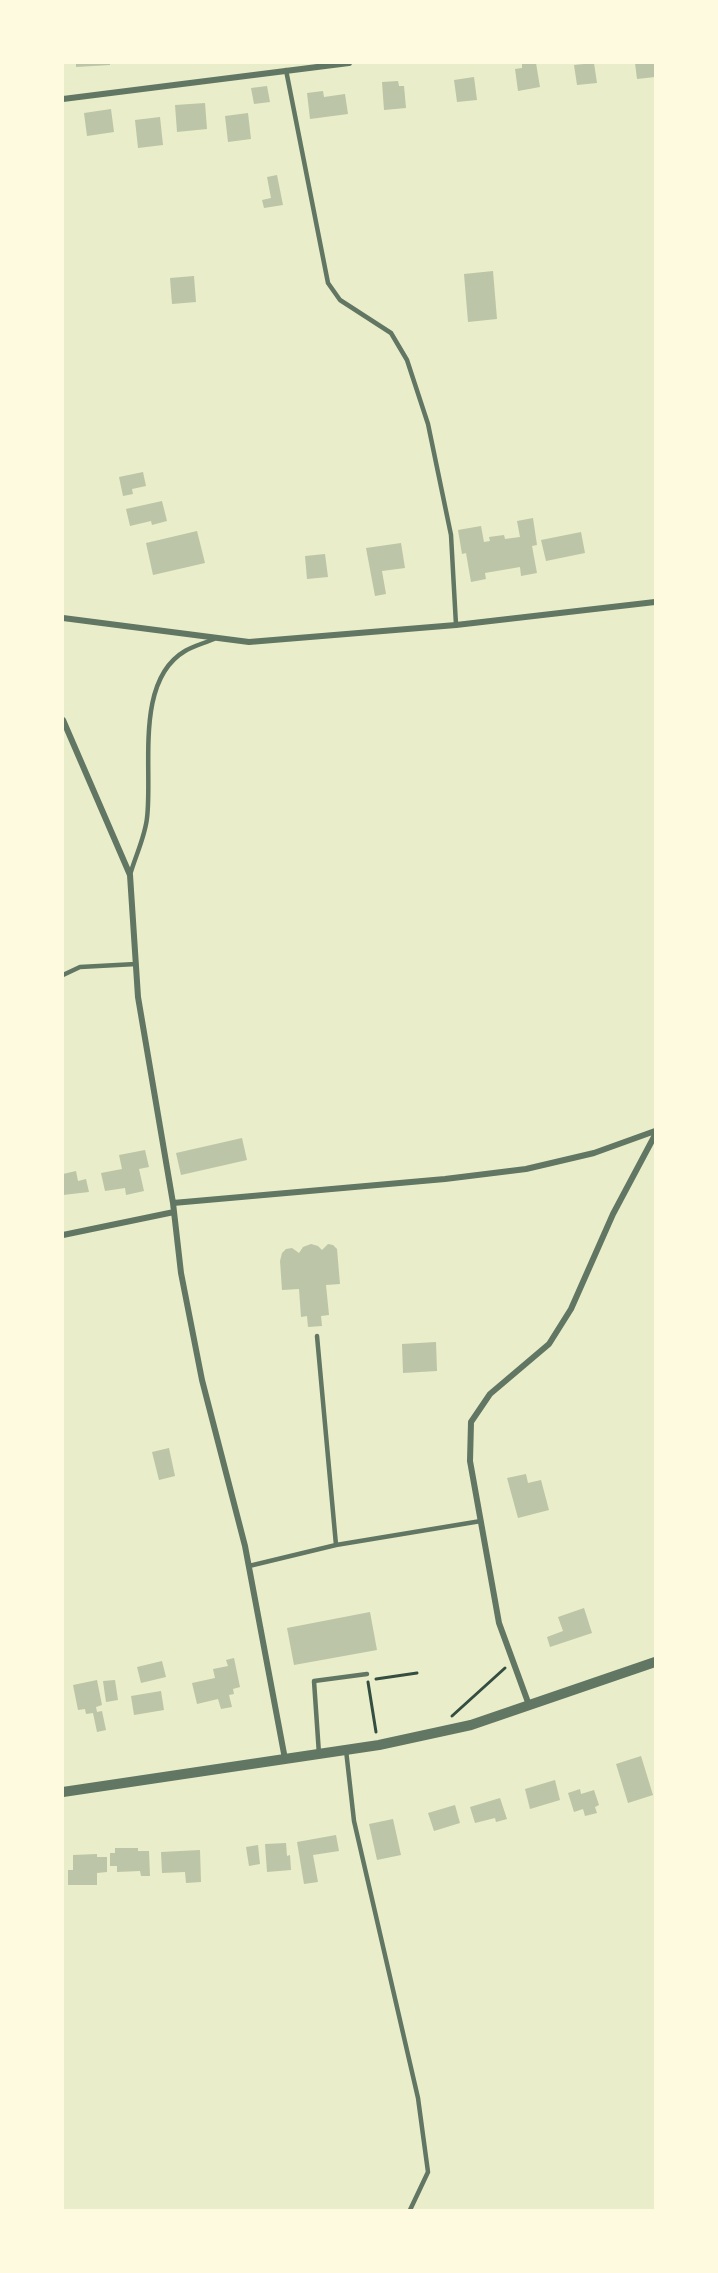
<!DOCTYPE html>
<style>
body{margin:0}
#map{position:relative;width:718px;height:2273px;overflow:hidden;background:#e9edc9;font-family:Barlow,sans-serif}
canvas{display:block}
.frame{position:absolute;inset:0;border:64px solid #fefae0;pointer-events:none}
</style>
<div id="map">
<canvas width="718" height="2273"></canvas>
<div class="frame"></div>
</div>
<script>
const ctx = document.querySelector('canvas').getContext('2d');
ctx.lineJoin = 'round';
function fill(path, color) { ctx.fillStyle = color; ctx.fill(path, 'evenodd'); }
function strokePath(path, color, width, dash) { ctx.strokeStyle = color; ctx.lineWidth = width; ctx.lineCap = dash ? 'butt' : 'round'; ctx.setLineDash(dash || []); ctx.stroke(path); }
fill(new Path2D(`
 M 76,63 L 110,63 L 110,65 L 76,67 Z
 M 522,63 L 536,63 L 540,87 L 518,91 L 515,69 L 522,68 Z
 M 594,63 L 597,83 L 577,85 L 574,65 Z
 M 635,63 L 655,63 L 655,77 L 637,79 Z
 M 474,77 L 477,100 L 457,102 L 454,80 Z
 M 398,81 L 399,86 L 404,86 L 406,108 L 384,110 L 382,82 Z
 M 267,86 L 270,102 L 254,104 L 251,88 Z
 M 323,91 L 324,97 L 345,94 L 348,114 L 310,119 L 307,93 Z
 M 205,103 L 207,129 L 177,132 L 175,105 Z
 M 111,109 L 114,132 L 87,136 L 84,113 Z
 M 248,113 L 251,139 L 228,142 L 225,116 Z
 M 160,117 L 163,145 L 138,148 L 135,120 Z
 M 277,175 L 283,205 L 264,208 L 262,200 L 271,198 L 267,177 Z
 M 493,271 L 497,319 L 468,322 L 464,274 Z
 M 194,276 L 196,302 L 172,304 L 170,278 Z
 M 143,472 L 146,486 L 132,489 L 133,494 L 123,496 L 119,477 Z
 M 162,501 L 167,521 L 152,525 L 151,521 L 130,526 L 126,509 Z
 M 533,518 L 537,545 L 532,546 L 537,573 L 521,576 L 520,567 L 485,573 L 486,579 L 471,582 L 466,553 L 462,554 L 458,530 L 481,526 L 484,542 L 490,541 L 489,537 L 504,535 L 505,539 L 520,537 L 517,521 Z
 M 197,531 L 205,563 L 153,575 L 146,543 Z
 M 581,532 L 585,553 L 546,561 L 541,540 Z
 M 401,543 L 405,568 L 382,571 L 386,594 L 375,596 L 366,548 Z
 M 325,554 L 328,577 L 307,579 L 305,556 Z
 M 242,1138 L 247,1160 L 181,1175 L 176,1153 Z
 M 145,1150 L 149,1167 L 139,1169 L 144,1191 L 126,1195 L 125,1188 L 105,1191 L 101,1173 L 122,1169 L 119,1155 Z
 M 76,1171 L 78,1181 L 86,1179 L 89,1192 L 63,1195 L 63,1174 Z
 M 311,1244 L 318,1246 L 322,1250 L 328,1244 L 333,1245 L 337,1249 L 340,1284 L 326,1285 L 329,1315 L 321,1316 L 322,1326 L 308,1327 L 307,1316 L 301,1317 L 299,1289 L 282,1290 L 280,1261 L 282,1253 L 286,1249 L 292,1248 L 299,1253 L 303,1247 Z
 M 436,1342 L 437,1371 L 403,1373 L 402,1344 Z
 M 169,1448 L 175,1476 L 159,1480 L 152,1452 Z
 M 526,1474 L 528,1483 L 541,1480 L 549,1510 L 518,1518 L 507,1478 Z
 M 584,1608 L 592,1633 L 550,1647 L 547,1637 L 563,1631 L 558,1617 Z
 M 370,1612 L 377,1650 L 294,1665 L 287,1628 Z
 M 234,1658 L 240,1687 L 233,1689 L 234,1694 L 229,1695 L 232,1707 L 221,1709 L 218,1699 L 197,1704 L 192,1683 L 215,1678 L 213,1669 L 228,1666 L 226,1660 Z
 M 162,1661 L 166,1677 L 141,1683 L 137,1667 Z
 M 97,1680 L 102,1705 L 96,1707 L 97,1712 L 102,1711 L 106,1730 L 97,1732 L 93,1713 L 86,1714 L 85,1709 L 78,1710 L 73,1685 Z
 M 115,1680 L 118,1700 L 106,1702 L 103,1681 Z
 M 161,1691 L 164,1710 L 134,1715 L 131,1696 Z
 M 641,1756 L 653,1795 L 628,1803 L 616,1764 Z
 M 555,1780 L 560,1800 L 530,1809 L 525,1789 Z
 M 580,1789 L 581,1794 L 594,1790 L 599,1805 L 595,1807 L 597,1813 L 585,1816 L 583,1809 L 574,1812 L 568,1793 Z
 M 500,1798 L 507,1819 L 496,1822 L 495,1818 L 475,1823 L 470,1807 Z
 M 455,1805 L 460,1823 L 434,1831 L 428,1813 Z
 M 393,1819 L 401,1855 L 377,1860 L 369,1824 Z
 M 336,1835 L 339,1851 L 313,1855 L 318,1882 L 304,1884 L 297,1842 Z
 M 286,1843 L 287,1856 L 290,1855 L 291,1870 L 267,1872 L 265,1844 Z
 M 258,1845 L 260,1864 L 249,1866 L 246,1847 Z
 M 115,1848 L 138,1848 L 138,1851 L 149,1851 L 150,1876 L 141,1876 L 140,1871 L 117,1872 L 117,1866 L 110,1866 L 110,1853 L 115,1853 Z
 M 200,1850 L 201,1882 L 186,1883 L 185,1872 L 162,1873 L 161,1852 Z
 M 97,1854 L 97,1857 L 107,1857 L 107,1872 L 97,1873 L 97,1885 L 68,1885 L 68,1870 L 73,1870 L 73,1855 Z`), '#bcc5a7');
strokePath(new Path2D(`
 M 376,1679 L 417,1673
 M 368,1682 L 376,1732
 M 452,1716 L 505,1668`), '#344e41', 3);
strokePath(new Path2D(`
 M 286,70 L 328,283 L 340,300 L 391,333 L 407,360 L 428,424 L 451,535 L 456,625
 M 130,875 C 135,857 145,837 147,818 C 153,770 134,681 185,651 C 193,646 205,643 214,639
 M 63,975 L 80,967 L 136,964
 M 317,1336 L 336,1545
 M 249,1566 L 336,1545 L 481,1521
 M 346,1750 L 354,1821 L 418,2098 L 428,2172 L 410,2210
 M 319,1754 L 314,1681 L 367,1674`), '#617663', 4.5);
strokePath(new Path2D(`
 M 63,99 L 349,63
 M 63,618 L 249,642 L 456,625 L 655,602
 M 63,720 L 130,875 L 138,997 L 173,1203 L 181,1273 L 202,1380 L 245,1546 L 285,1759
 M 173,1203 L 445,1179 L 526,1169 L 594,1153 L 655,1131
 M 63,1235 L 174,1212
 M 529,1705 L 499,1623 L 470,1461 L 471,1422 L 490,1394 L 549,1344 L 571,1309 L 613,1214 L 655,1135`), '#617663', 6);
strokePath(new Path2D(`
 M 63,1792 L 379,1745 L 471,1725 L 655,1662`), '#617663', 10);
</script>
